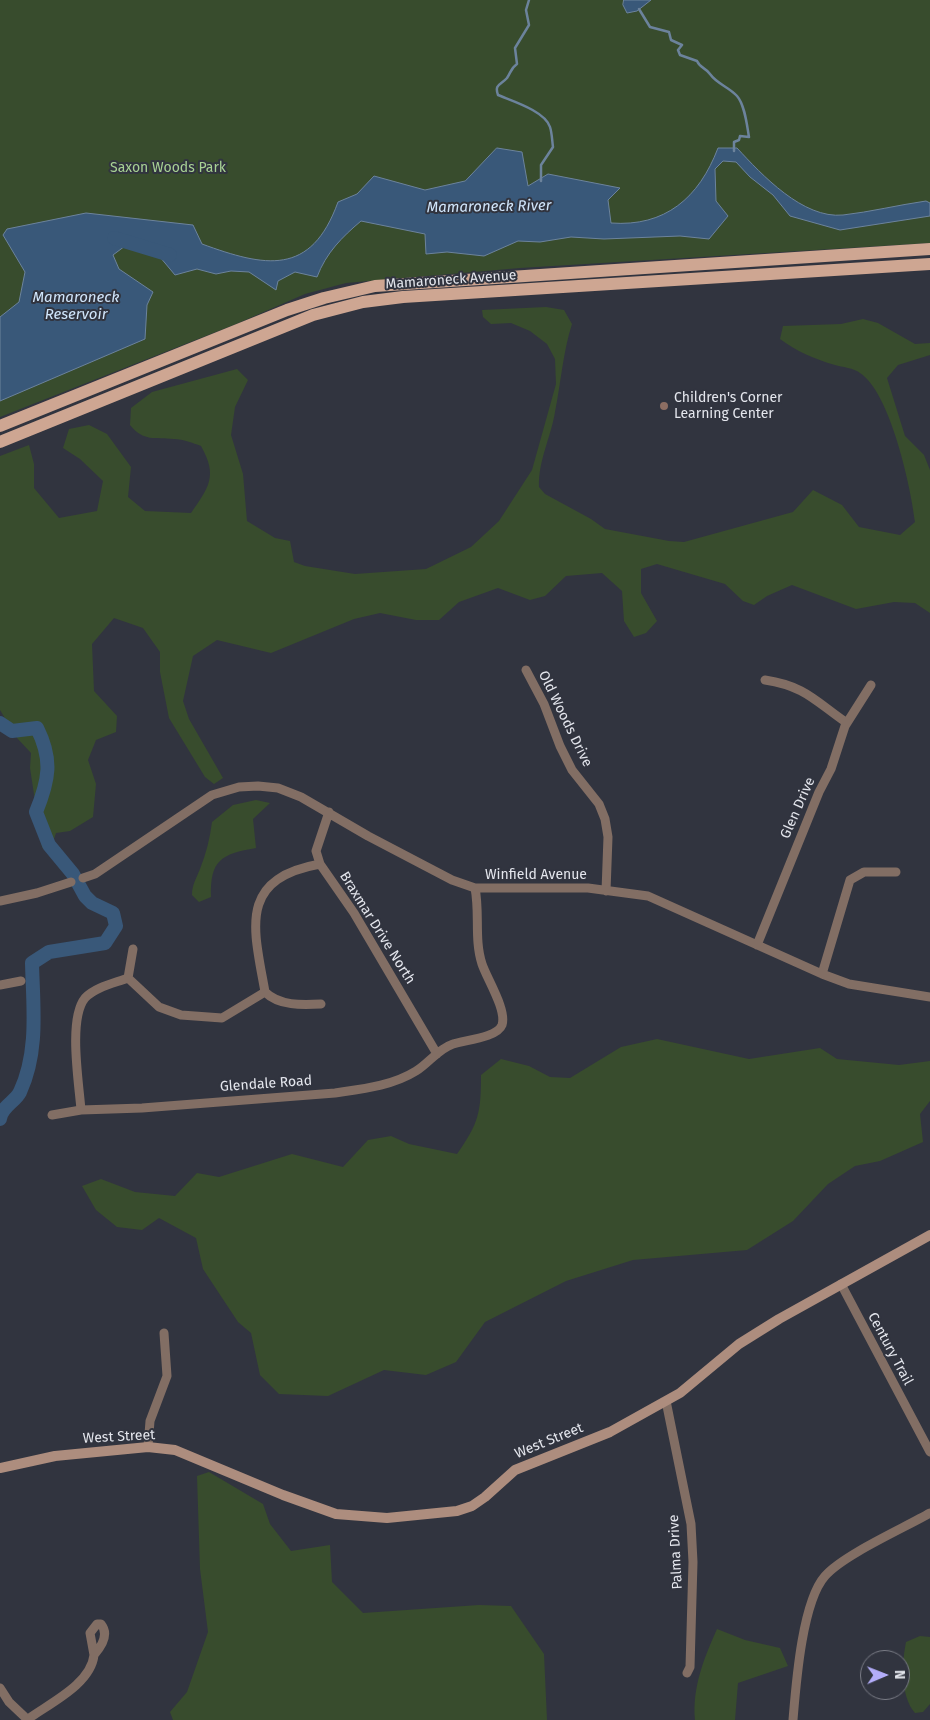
<!DOCTYPE html>
<style>
body{margin:0}
#map{position:relative;width:930px;height:1720px;overflow:hidden;background:#31343f;font-family:"Fira Sans",sans-serif}
canvas{display:block}
.north{position:absolute;left:860px;top:1650px;width:50px;height:50px;box-sizing:border-box;background:#31343f;border:1px solid #797b85;border-radius:50%;rotate:89deg;font-size:14px;font-weight:700;line-height:20px;text-align:center;color:#e4e6ed}
.north::after{content:'';display:block;margin:auto;width:18px;height:22px;background:#b3adf9;clip-path:polygon(50% 0,100% 100%,50% 72%,0 100%)}
</style>
<div id="map">
<canvas width="930" height="1720"></canvas>
<div class="north">N</div>
</div>
<script>
const ctx = document.querySelector('canvas').getContext('2d');
ctx.lineJoin = 'round';
function fill(path, color) { ctx.fillStyle = color; ctx.fill(path, 'evenodd'); }
function strokePath(path, color, width, dash) { ctx.strokeStyle = color; ctx.lineWidth = width; ctx.lineCap = dash ? 'butt' : 'round'; ctx.setLineDash(dash || []); ctx.stroke(path); }
function drawText(font, color, halo, rows, align = 'center') {
  ctx.font = font + ' "Fira Sans",sans-serif'; ctx.lineWidth = 4; ctx.setLineDash([]); ctx.textBaseline = 'middle'; ctx.strokeStyle = halo; ctx.fillStyle = color; for (const [text, x, y, turn = 0] of rows) {
    ctx.save(); ctx.translate(x, y); ctx.rotate((+turn || 0) * Math.PI / 180); ctx.textAlign = isNaN(turn) ? turn : align; if (halo) ctx.strokeText(text, 0, 0); ctx.fillText(text, 0, 0); ctx.restore();
  }
}
fill(new Path2D(`
 M 0,0 L 930,0 L 930,243 L 520,268 L 346,283 L 305,294 L 236,324 L 0,417 Z
 M 546,307 L 564,310 L 572,324 C 563,352 561,382 555,412 C 551,437 538,461 539,487 L 545,494 L 591,519 L 605,529 L 669,541 L 684,542 L 793,512 L 813,490 L 842,505 L 859,527 L 900,535 L 915,522 C 911,487 890,392 860,373 C 854,368 842,367 835,365 C 814,359 796,351 780,339 L 783,326 L 841,324 L 863,319 L 878,323 L 915,344 L 930,343 L 930,355 L 898,365 L 887,378 L 905,436 L 924,455 L 930,470 L 930,613 L 915,603 L 894,602 L 856,609 L 792,585 L 767,596 L 754,605 L 743,601 L 725,584 L 657,564 L 641,569 L 641,593 L 657,621 L 646,633 L 634,637 L 624,621 L 622,591 L 602,573 L 566,576 L 545,596 L 530,600 L 498,588 L 459,602 L 439,620 L 416,620 L 380,613 L 354,619 L 271,653 L 217,640 L 193,656 L 183,701 L 189,719 L 223,778 L 214,784 L 205,777 L 169,718 L 160,672 L 160,652 L 143,628 L 114,618 L 92,644 L 94,691 L 117,716 L 116,732 L 96,740 L 88,760 L 96,784 L 93,817 L 70,831 L 56,833 L 49,854 L 42,847 L 30,768 L 31,753 L 17,738 L 0,710 L 0,456 L 29,445 L 34,464 L 34,488 L 59,518 L 97,511 L 103,481 L 80,459 L 63,448 L 69,429 L 89,425 L 107,434 L 131,467 L 128,497 L 145,511 L 191,513 C 209,487 218,476 201,446 C 193,443 183,439 174,439 C 154,437 144,442 130,425 L 131,408 L 152,392 L 237,369 L 248,380 L 235,407 L 231,435 L 243,474 L 247,521 L 275,538 L 290,541 L 294,562 L 305,566 L 355,574 L 426,569 L 471,547 L 499,521 L 532,470 L 556,384 L 555,359 L 547,344 L 530,331 L 511,323 L 491,324 L 483,317 L 482,310 Z
 M 256,800 L 270,803 L 253,819 L 256,848 C 221,854 210,860 211,897 L 199,902 L 192,895 C 192,885 196,879 200,869 C 206,854 210,838 212,822 L 233,805 Z
 M 657,1039 L 749,1059 L 820,1048 L 837,1059 L 899,1065 L 930,1061 L 930,1101 L 920,1114 L 923,1142 L 880,1161 L 855,1166 L 828,1184 L 793,1221 L 747,1250 L 633,1260 L 566,1281 L 485,1322 L 456,1362 L 426,1375 L 384,1370 L 328,1396 L 279,1394 L 260,1375 L 251,1333 L 238,1322 L 203,1269 L 196,1238 L 159,1218 L 142,1230 L 117,1227 L 96,1210 L 82,1186 L 101,1179 L 135,1192 L 175,1196 L 197,1173 L 219,1177 L 292,1154 L 343,1167 L 368,1140 L 391,1136 L 409,1144 L 457,1154 C 479,1123 481,1112 481,1075 L 501,1059 L 529,1066 L 550,1077 L 570,1078 L 621,1047 Z
 M 209,1472 L 263,1504 L 270,1524 L 291,1551 L 330,1545 L 332,1582 L 363,1613 L 479,1605 L 511,1606 L 544,1654 L 547,1720 L 173,1720 L 170,1712 L 187,1692 L 208,1632 L 200,1569 L 197,1476 Z
 M 717,1629 L 745,1640 L 780,1648 L 788,1666 L 738,1683 L 735,1720 L 695,1720 C 692,1688 704,1658 717,1629 Z
 M 920,1636 L 930,1637 L 930,1704 L 923,1712 L 915,1713 C 900,1696 902,1662 906,1642 Z`), '#384c2d');
const water = new Path2D(`
 M 624,0 L 651,0 L 637,11 L 627,13 L 623,5 Z
 M 497,148 L 522,152 L 528,186 L 548,174 L 620,188 L 608,200 L 611,223 C 665,227 699,198 718,148 L 737,148 C 762,175 803,219 843,215 C 870,212 898,205 926,201 L 930,203 L 930,216 L 840,230 L 790,216 L 773,195 L 750,177 L 736,162 L 723,161 L 715,169 L 716,201 L 728,216 L 709,239 L 680,236 L 604,239 L 571,237 L 540,242 L 518,241 L 484,256 L 447,252 L 426,254 L 425,234 L 361,221 C 342,237 326,253 317,277 L 295,272 L 278,281 L 276,290 L 249,272 L 231,271 L 216,274 L 197,269 L 175,275 L 150,245 L 129,243 L 113,255 L 119,269 L 153,292 L 147,305 L 145,339 L 0,401 L 0,317 L 19,302 L 25,272 L 3,235 L 7,229 L 86,213 L 193,225 L 202,244 C 265,267 311,277 338,202 L 357,194 L 374,176 L 425,190 L 465,181 Z`);
fill(water, '#395879');
strokePath(water, '#6c839c', 1);
strokePath(new Path2D(`
 M 529,0 L 526,10 L 529,25 L 515,48 L 517,64 C 511,68 511,72 507,78 C 501,85 494,84 498,95 C 512,101 545,111 550,127 C 552,133 552,140 553,147 L 541,165 L 541,181
 M 639,9 L 650,27 L 669,32 L 671,40 L 682,45 L 678,50 L 680,55 L 697,61 C 700,68 706,68 710,74 C 717,84 729,87 737,96 C 745,105 747,126 749,137 L 740,136 L 739,140 L 734,142 L 734,151`), '#6c839c', 2.5);
strokePath(new Path2D(`
 M 114,238 L 170,255
 M 0,723 L 12,731 L 37,728 C 53,760 49,780 36,812 L 49,845 L 73,874 L 85,896 L 92,903 L 113,913 L 116,926 L 105,943 L 49,952 L 32,963 C 33,1006 39,1051 20,1092 C 15,1102 1,1107 0,1119`), '#395879', 14);
strokePath(new Path2D(`
 M 526,670 L 544,704 L 560,746 L 572,770 L 599,804 L 605,819 L 608,837 L 606,891
 M 765,680 C 805,686 815,701 847,723
 M 329,812 L 316,851 L 320,864 L 354,913 L 437,1054
 M 83,878 L 95,874 L 212,795 L 239,787 L 258,786 L 278,788 L 301,797 L 368,836 L 452,880 L 475,888 L 588,888 L 648,896 L 822,974 L 849,984 L 930,997
 M 0,901 L 37,893 L 71,882
 M 757,945 L 819,792 L 831,769 L 845,726 L 871,685
 M 822,974 L 850,880 L 864,872 L 896,872
 M 128,978 L 133,949
 M 0,985 L 21,981
 M 265,992 C 279,1006 302,1005 321,1004
 M 81,1110 C 79,1083 68,1019 85,998 C 95,987 115,983 128,978 L 159,1007 L 181,1015 L 222,1018 L 265,992 C 254,929 237,879 320,864
 M 52,1115 L 81,1110 L 142,1108 L 335,1093 C 362,1089 392,1086 416,1071 C 429,1063 438,1049 453,1044 C 464,1040 497,1038 502,1025 C 507,1010 487,979 482,964 C 474,940 480,913 475,888
 M 841,1284 L 930,1452
 M 666,1401 L 691,1524 L 693,1562 L 690,1667 L 687,1673
 M 148,1447 L 150,1421 L 167,1376 L 164,1333
 M 97,1624 L 101,1624 C 109,1634 102,1646 94,1655 L 90,1633 Z
 M 0,1688 L 9,1702 L 28,1720
 M 28,1719 C 50,1703 91,1684 94,1655
 M 793,1720 C 796,1684 802,1602 825,1576 C 843,1555 904,1528 930,1513`), '#826e64', 9);
strokePath(new Path2D(`
 M 0,1468 L 55,1456 L 148,1447 L 175,1450 L 283,1495 L 336,1514 L 387,1518 L 457,1511 L 472,1506 L 485,1497 L 515,1470 L 610,1432 L 680,1393 L 739,1344 L 779,1319 L 930,1235`), '#ad8d7e', 10);
strokePath(new Path2D(`
 M 0,426 L 287,310 L 324,298 L 375,286 L 930,249
 M 0,442 L 313,315 L 363,302 L 403,297 L 930,264`), '#cea692', 12);
for (const [x, y, r, color] of [
 [664,406,5,"#8d6e63"]
]) { const dot = new Path2D(); dot.arc(x, y, r, 0, 2 * Math.PI); ctx.fillStyle = color; ctx.fill(dot); strokePath(dot, '#31343f', 2); }
drawText('14px', '#a8d294', '#31343f', [
 ["Saxon Woods Park",168,168]
]);
drawText('14px', '#e4e6ed', '#31343f', [
 ["Mamaroneck Avenue",451,280,-4],
 ["Old Woods Drive",565,719,64],
 ["Glen Drive",798,808,-66],
 ["Winfield Avenue",536,875],
 ["Braxmar Drive North",377,928,58],
 ["Glendale Road",266,1084,-4],
 ["Century Trail",890,1349,62],
 ["West Street",119,1437,-3],
 ["West Street",549,1441,-22],
 ["Palma Drive",676,1552,-93]
]);
drawText('14px', '#e4e6ed', '#31343f', [
 ["Children's Corner",674,398],
 ["Learning Center",674,414]
], 'left');
drawText('italic 15px', '#d0e5fb', '#31343f', [
 ["Mamaroneck River",489,207,-1],
 ["Mamaroneck",76,298],
 ["Reservoir",76,315]
]);
</script>
